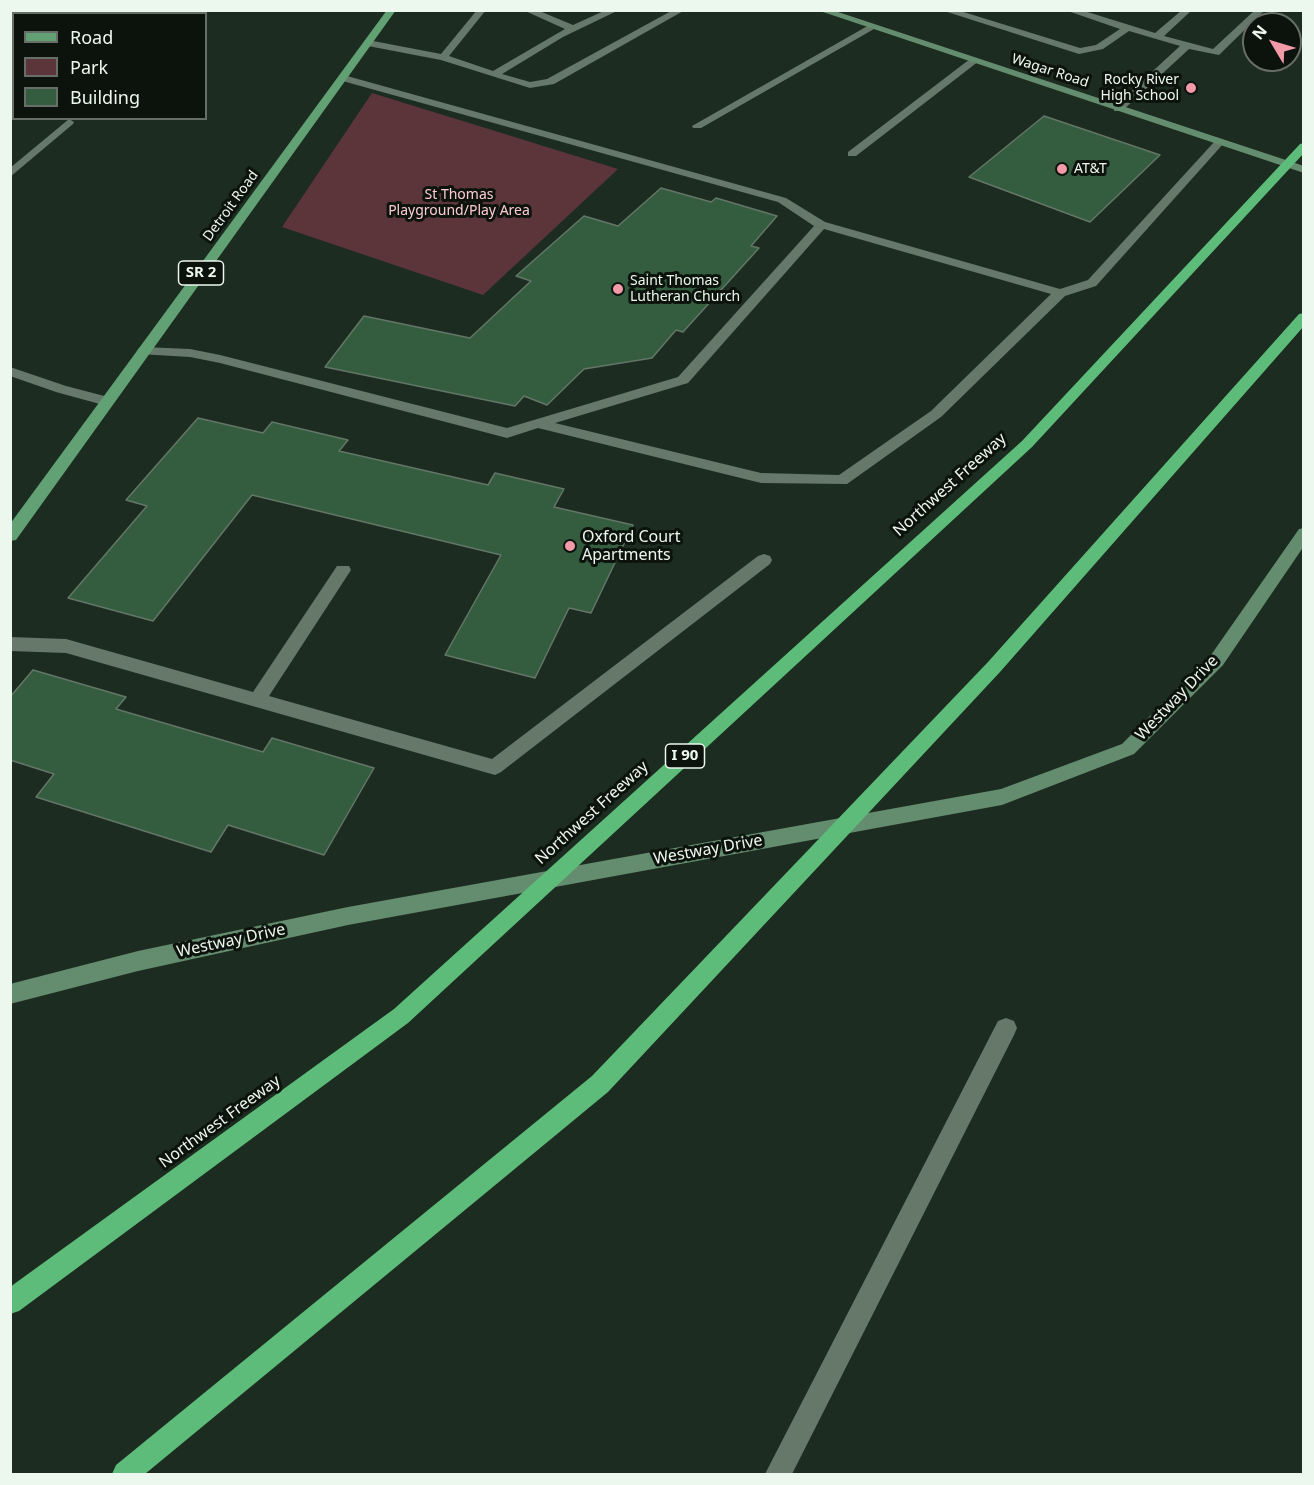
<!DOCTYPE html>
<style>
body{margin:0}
#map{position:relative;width:1314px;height:1485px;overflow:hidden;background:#1d2c20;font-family:"Noto Sans",sans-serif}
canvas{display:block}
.frame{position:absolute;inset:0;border:12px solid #ecf7ee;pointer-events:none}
.legend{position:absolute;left:12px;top:12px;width:195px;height:108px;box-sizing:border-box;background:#0c130d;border:2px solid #666e67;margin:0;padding:8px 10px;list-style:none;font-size:18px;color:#ecf7ee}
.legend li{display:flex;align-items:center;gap:12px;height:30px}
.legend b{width:30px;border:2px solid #666e67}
.north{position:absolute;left:1242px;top:12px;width:60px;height:60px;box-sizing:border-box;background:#0c130d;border:2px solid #666e67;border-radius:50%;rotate:308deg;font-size:16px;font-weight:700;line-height:24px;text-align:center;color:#ecf7ee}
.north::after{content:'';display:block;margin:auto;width:21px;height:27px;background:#f39aa8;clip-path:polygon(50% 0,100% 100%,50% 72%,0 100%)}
</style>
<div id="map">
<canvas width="1314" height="1485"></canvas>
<div class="frame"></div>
<ul class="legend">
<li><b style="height:8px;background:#61a174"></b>Road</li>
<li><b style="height:16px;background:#5c353b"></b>Park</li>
<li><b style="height:16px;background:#345d3f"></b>Building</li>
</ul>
<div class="north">N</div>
</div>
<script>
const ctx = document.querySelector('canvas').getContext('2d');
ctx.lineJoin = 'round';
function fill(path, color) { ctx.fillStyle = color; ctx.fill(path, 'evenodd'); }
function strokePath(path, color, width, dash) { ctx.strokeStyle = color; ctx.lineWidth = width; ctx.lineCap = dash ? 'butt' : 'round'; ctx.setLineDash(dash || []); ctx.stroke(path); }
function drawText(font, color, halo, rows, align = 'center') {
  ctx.font = font + ' "Noto Sans",sans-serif'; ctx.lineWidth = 6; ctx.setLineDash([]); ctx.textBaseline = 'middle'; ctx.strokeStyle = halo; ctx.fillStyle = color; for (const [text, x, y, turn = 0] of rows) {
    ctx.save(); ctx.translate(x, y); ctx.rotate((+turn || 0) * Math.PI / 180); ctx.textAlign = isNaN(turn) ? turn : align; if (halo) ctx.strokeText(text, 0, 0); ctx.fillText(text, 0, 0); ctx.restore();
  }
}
fill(new Path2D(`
 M 372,93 L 618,169 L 483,295 L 282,227 Z`), '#5c353b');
const building = new Path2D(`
 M 1044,116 L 1160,155 L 1090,222 L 969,177 Z
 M 661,188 L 711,202 L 716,198 L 777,216 L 751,246 L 759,248 L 683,332 L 676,330 L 652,358 L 584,369 L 547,405 L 524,396 L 515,406 L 325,367 L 364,316 L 470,338 L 531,281 L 516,276 L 584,216 L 618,226 Z
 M 198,418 L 263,433 L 272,422 L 348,440 L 339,451 L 488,485 L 495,473 L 564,489 L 554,507 L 633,525 L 591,613 L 569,608 L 535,678 L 445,655 L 501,555 L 252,495 L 153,621 L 68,598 L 147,506 L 126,500 Z
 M 33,670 L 126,697 L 116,709 L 263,752 L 272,738 L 374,768 L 324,855 L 228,825 L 211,852 L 36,797 L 54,774 L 10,760 L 10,697 Z`);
fill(building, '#345d3f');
strokePath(building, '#637667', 1.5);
fill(new Path2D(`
 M 477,10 L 486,10 L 449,56 L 493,71 L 565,29 L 523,10 L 537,10 L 573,25 L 606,10 L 619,10 L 563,37 L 502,74 L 530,82 L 547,79 L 673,10 L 685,10 L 554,84 L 530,88 L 441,60 L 368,46 L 363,43 L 368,40 L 441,54 Z
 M 941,10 L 957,10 L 1080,48 L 1096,45 L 1120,29 L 1065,10 L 1081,10 L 1155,33 L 1182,10 L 1192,10 L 1164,36 L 1213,49 L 1255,10 L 1265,10 L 1219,55 L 1189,49 L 1122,111 L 1114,111 L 1114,107 L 1180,46 L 1129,31 L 1103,49 L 1079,54 Z
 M 871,24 L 874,25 L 874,29 L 701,128 L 693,128 L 692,126 Z
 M 970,59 L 979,61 L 856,156 L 848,156 L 848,152 Z
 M 339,76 L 347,76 L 786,198 L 825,222 L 1060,289 L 1088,280 L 1215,141 L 1219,140 L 1224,143 L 1096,286 L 1065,296 L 941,417 L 847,484 L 761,483 L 538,428 L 507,438 L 220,363 L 190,357 L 139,354 L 137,351 L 139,348 L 144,347 L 190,349 L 220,355 L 507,428 L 678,377 L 814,226 L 778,202 L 339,80 ZM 824,229 L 1051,294 L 931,411 L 839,475 L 761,473 L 555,423 L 688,383 Z
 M 764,554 L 770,556 L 772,560 L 770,564 L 501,772 L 495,775 L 66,653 L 10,651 L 10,637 L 66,639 L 253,692 L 337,566 L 349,566 L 351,570 L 269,696 L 492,759 L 758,556 Z`), '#66786a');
fill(new Path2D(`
 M 184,10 L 193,10 L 191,14 L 182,14 Z
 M 69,119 L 74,122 L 73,124 L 10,177 L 10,168 Z
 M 10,367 L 66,386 L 112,398 L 114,401 L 107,406 L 56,392 L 10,376 Z
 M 1006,1018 L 1014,1021 L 1017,1028 L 1014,1035 L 792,1474 L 765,1474 L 998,1021 Z`), '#66786a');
fill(new Path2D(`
 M 817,10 L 832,10 L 1304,166 L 1304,173 Z
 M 1304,528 L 1304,546 L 1223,665 L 1134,754 L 1002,805 L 348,925 L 138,971 L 10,1004 L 10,984 L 138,951 L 348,907 L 1001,789 L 1122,744 L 1211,655 L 1299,529 Z`), '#648c6f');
fill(new Path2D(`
 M 387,10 L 396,10 L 16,540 L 10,541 L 10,524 Z`), '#61a174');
fill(new Path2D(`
 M 1304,143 L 1304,153 L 1032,447 L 408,1023 L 19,1311 L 10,1314 L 10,1287 L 394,1009 L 1022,441 L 1300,144 Z
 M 1304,313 L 1304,326 L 1000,672 L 608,1092 L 145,1474 L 112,1474 L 116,1465 L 592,1076 L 988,662 L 1299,314 Z`), '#5ebc7a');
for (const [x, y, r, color] of [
 [1191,88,6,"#f39aa8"],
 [1062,169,6,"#f39aa8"],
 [618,289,6,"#f39aa8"],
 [570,546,6,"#f39aa8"]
]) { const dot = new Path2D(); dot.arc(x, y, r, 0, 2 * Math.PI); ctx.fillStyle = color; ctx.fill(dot); strokePath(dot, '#0c130d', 2); }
drawText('14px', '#ecf7ee', '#0c130d', [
 ["Wagar Road",1050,71,18],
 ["Detroit Road",231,206,-54]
]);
drawText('14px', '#ecf7ee', '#0c130d', [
 ["Rocky River",1179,80,"right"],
 ["High School",1179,96,"right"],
 ["AT&T",1074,169],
 ["Saint Thomas",630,281],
 ["Lutheran Church",630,297]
], 'left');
drawText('14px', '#fecbd1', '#0c130d', [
 ["St Thomas",459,195],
 ["Playground/Play Area",459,211]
]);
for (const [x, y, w] of [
 [201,273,45],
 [685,756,39]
]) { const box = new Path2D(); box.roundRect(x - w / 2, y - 12, w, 24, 4.5); ctx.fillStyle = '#0c130d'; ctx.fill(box); strokePath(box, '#ecf7ee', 1.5); }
drawText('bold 15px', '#ecf7ee', null, [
 ["SR 2",201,273],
 ["I 90",685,756]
]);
drawText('16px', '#ecf7ee', '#0c130d', [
 ["Northwest Freeway",950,485,-42],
 ["Westway Drive",1177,698,-46],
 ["Northwest Freeway",592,813,-42],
 ["Westway Drive",708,850,-10],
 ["Westway Drive",231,941,-12],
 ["Northwest Freeway",220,1122,-36]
]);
drawText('16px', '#ecf7ee', '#0c130d', [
 ["Oxford Court",582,537],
 ["Apartments",582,555]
], 'left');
</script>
